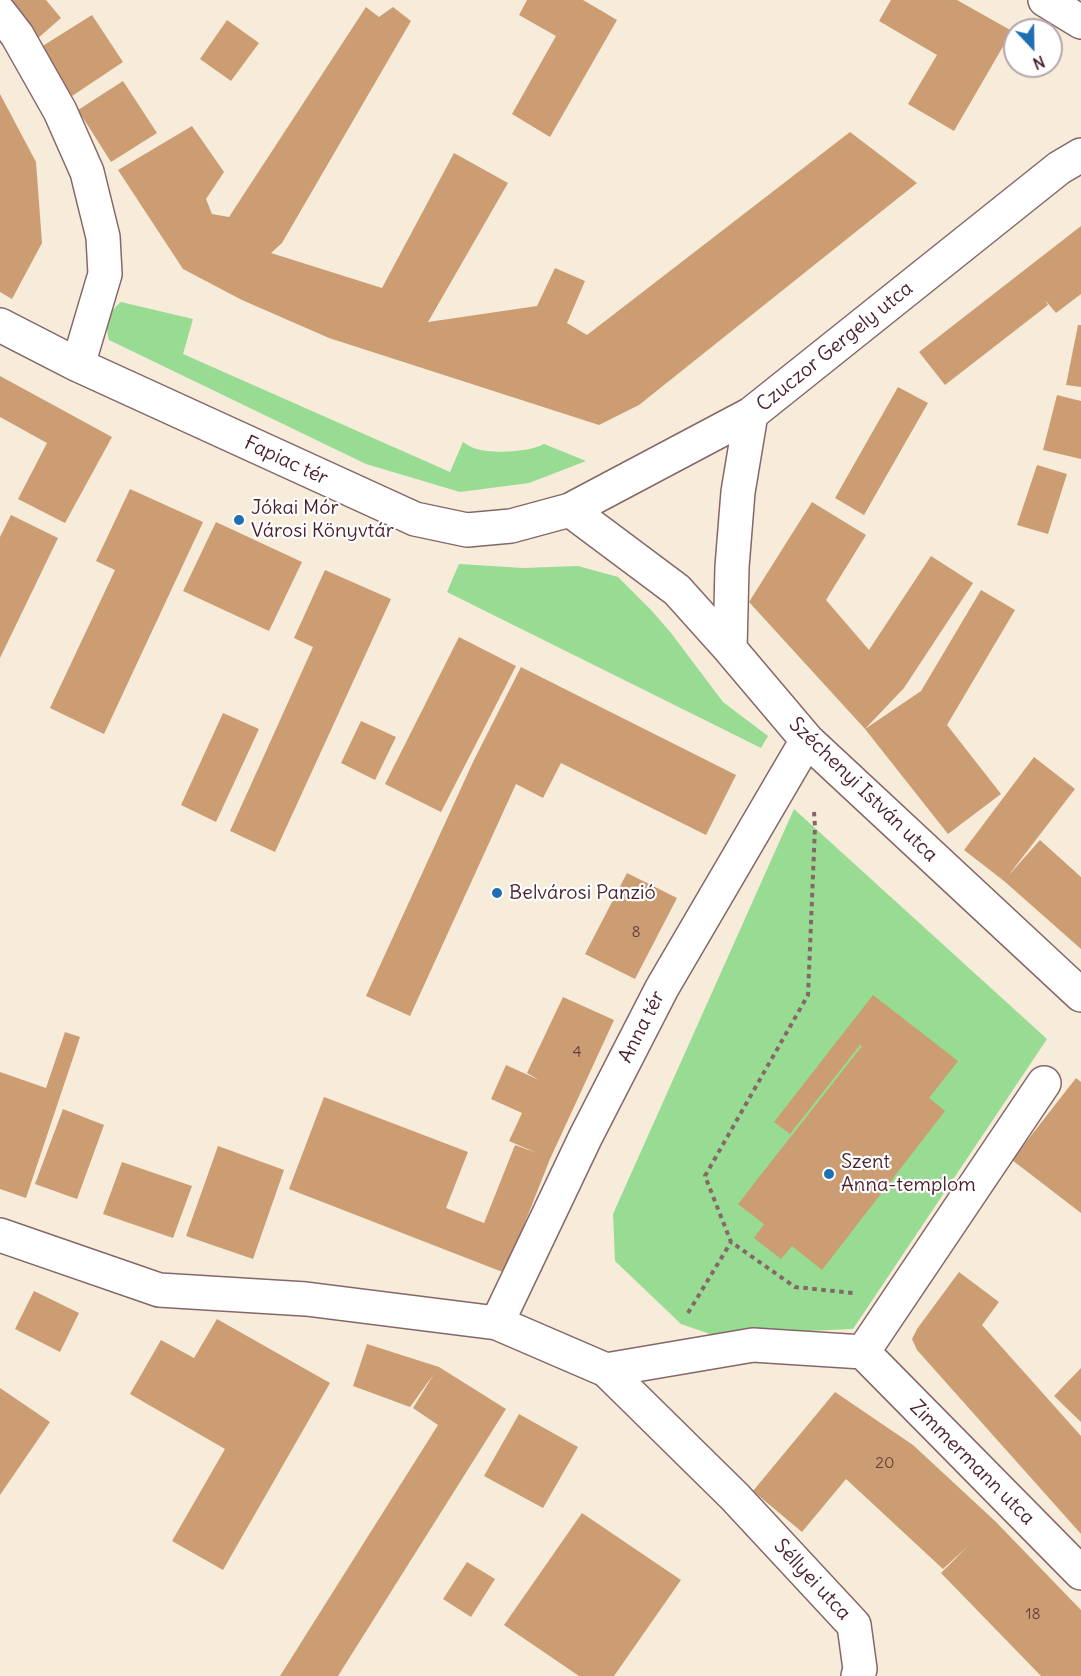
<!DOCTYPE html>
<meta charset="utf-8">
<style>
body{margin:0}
#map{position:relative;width:1081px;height:1676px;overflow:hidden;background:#f6ecd9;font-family:Delius,sans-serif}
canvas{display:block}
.north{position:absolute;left:1003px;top:18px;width:60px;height:60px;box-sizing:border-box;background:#fff;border:2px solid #b7a5aa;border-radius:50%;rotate:158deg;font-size:16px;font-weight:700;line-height:24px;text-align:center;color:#4a1f2b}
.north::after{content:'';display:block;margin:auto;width:21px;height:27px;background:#1f6fb2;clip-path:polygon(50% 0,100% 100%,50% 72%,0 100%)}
</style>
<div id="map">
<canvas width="1081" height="1676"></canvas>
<div class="north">N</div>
</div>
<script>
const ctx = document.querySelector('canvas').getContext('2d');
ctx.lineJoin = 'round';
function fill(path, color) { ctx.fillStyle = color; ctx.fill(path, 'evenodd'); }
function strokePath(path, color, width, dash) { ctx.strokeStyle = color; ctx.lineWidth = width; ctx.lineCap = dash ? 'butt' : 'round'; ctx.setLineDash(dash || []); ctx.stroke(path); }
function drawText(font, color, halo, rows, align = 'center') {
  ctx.font = font + ' Delius,sans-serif'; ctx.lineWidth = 4.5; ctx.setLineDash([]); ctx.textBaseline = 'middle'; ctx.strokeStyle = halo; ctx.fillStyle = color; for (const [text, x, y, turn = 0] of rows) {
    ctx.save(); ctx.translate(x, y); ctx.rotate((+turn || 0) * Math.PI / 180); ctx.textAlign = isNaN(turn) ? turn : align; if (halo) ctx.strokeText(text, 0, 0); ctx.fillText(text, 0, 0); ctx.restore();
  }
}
fill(new Path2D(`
 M 121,302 L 193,319 L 183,354 L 450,472 L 463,442 C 468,445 472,448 477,449 C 493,454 530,452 544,444 L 586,461 L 529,483 L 460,492 L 366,464 L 109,340 C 105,322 106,315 121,302 Z
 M 459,564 L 523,568 L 578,566 L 618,577 L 652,611 L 671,633 L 723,702 L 768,736 L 761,748 L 447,592 Z
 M 794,809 L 1047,1039 L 853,1329 L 713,1335 L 681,1324 L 615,1261 L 613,1214 Z`), '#98db93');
fill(new Path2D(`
 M 4,0 L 46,0 L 61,18 L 37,39 Z
 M 527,0 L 583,0 L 617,20 L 550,137 L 512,114 L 556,36 L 519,15 Z
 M 891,0 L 957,0 L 1012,31 L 954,131 L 908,104 L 937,55 L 879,21 Z
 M 366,7 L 379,17 L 393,7 L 411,21 L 282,243 L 271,253 L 382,288 L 454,153 L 508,183 L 428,322 L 537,306 L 555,268 L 585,281 L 567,323 L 587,335 L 850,132 L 917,183 L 639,405 L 599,425 L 329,338 L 242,300 L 183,269 L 118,170 L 192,126 L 224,172 L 206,199 L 212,214 L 229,217 Z
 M 92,15 L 123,62 L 72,96 L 41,47 Z
 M 227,20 L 259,43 L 231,81 L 200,59 Z
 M 123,81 L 157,133 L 111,162 L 78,110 Z
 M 0,94 L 36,162 L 42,243 L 12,299 L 0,292 Z
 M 1081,226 L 1081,294 L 1056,313 L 1045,300 L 1048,305 L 945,385 L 919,352 Z
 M 1078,325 L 1081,325 L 1081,387 L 1066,385 Z
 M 0,376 L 112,437 L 65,523 L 18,499 L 47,443 L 0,417 Z
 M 898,387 L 928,403 L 864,515 L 835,498 Z
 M 1057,395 L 1081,401 L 1081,459 L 1043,450 Z
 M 1037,465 L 1067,474 L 1048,534 L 1017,525 Z
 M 130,489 L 203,522 L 104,734 L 50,708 L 115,570 L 96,561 Z
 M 812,502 L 866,535 L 826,600 L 869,650 L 931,556 L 973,583 L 904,688 L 865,729 L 749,602 Z
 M 11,515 L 58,538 L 0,658 L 0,537 Z
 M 216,522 L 302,562 L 269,631 L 183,591 Z
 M 325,570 L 391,599 L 275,852 L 230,831 L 313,647 L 294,638 Z
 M 981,590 L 1015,610 L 947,725 L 1001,794 L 948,834 L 865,729 L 921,691 Z
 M 459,637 L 516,666 L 441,812 L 385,784 Z
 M 521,667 L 736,775 L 706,835 L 561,763 L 543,798 L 516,784 L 410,1016 L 366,996 L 473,762 Z
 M 223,713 L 259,729 L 216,822 L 181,805 Z
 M 361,721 L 396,737 L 375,780 L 341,763 Z
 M 1034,757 L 1075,789 L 1008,876 L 1040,840 L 1081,877 L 1081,949 L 1004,881 L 964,850 Z
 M 627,873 L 677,898 L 635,979 L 585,954 Z
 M 873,995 L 958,1061 L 929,1098 L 945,1111 L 822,1270 L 792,1246 L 781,1259 L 754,1238 L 764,1224 L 738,1204 L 862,1046 L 860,1045 L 790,1134 L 774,1122 Z
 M 563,997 L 614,1020 L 550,1159 L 505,1273 L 289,1189 L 324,1097 L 468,1152 L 446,1208 L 484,1223 L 515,1145 L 537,1153 L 509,1141 L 522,1113 L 491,1099 L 506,1065 L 539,1080 L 527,1073 Z
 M 65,1032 L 80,1037 L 26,1198 L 0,1189 L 0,1072 L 46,1088 Z
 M 1076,1078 L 1081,1082 L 1081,1213 L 1012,1160 Z
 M 63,1109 L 104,1125 L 77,1199 L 35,1184 Z
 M 218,1146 L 284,1170 L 253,1259 L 186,1236 Z
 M 122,1162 L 192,1186 L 173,1238 L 103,1214 Z
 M 959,1272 L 999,1302 L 982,1325 L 1081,1436 L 1081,1534 L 917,1350 L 912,1339 L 917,1329 Z
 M 34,1291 L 79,1313 L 60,1352 L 15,1329 Z
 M 217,1319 L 330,1383 L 223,1570 L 172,1541 L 225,1449 L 130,1394 L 161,1340 L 194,1358 Z
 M 367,1344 L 439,1367 L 506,1409 L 338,1676 L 280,1676 L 438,1425 L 413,1408 L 434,1374 L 410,1407 L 353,1386 Z
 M 1081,1368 L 1081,1422 L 1054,1396 Z
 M 0,1388 L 50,1422 L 0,1495 Z
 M 835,1392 L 913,1445 L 995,1521 L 1081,1610 L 1081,1676 L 1041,1676 L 941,1573 L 968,1546 L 943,1569 L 846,1479 L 802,1532 L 753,1491 Z
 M 519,1414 L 578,1447 L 543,1508 L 484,1476 Z
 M 582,1513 L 681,1580 L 614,1676 L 579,1676 L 504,1625 Z
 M 467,1562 L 495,1579 L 471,1617 L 443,1599 Z`), '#cc9d73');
const street = new Path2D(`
 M 1045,0 L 1081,22
 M 0,13 L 17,35 L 60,111 L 87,172 L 103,237 L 105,274 L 78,365
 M 0,325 L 78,365 L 415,519 L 467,530 L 511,526 L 570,510 L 751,414 L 1059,168 L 1081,155
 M 570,510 L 677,590 L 730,649 L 807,740 L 1081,995
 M 730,649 L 732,567 L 738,492 L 751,414
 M 0,1235 L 159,1290 L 306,1299 L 497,1323 L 606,1370 L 735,1497 L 854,1625 L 860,1669 L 858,1676
 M 497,1323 L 586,1136 L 662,988 L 807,740
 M 863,1352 L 1081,1573
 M 606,1370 L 753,1345 L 863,1352 L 1044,1083`);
strokePath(street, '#866768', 36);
strokePath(new Path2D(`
 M 814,812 L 815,827 L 808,995 L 705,1176 L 731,1242 L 795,1287 L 853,1293
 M 688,1313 L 731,1242`), '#866768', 4, [4.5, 4.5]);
strokePath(street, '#fff', 33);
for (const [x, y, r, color] of [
 [239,520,6,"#1f6fb2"],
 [497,893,6,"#1f6fb2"],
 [829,1174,6,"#1f6fb2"]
]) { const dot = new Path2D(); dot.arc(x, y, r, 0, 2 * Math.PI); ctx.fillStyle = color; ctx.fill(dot); strokePath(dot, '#fff', 2); }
drawText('16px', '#6a3e3d', null, [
 ["8",636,932],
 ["4",577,1052],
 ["20",885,1463],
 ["18",1033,1614]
]);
drawText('20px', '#4a1f2b', '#fff', [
 ["Czuczor Gergely utca",835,347,-39],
 ["Fapiac tér",286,461,25],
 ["Széchenyi István utca",863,790,44],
 ["Anna tér",642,1027,-63],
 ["Zimmermann utca",972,1463,45],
 ["Séllyei utca",812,1580,47]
]);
drawText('20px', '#4a1f2b', '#fff', [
 ["Jókai Mór",251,508],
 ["Városi Könyvtár",251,531],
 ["Belvárosi Panzió",509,893],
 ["Szent",841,1162],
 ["Anna-templom",841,1185]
], 'left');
</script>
